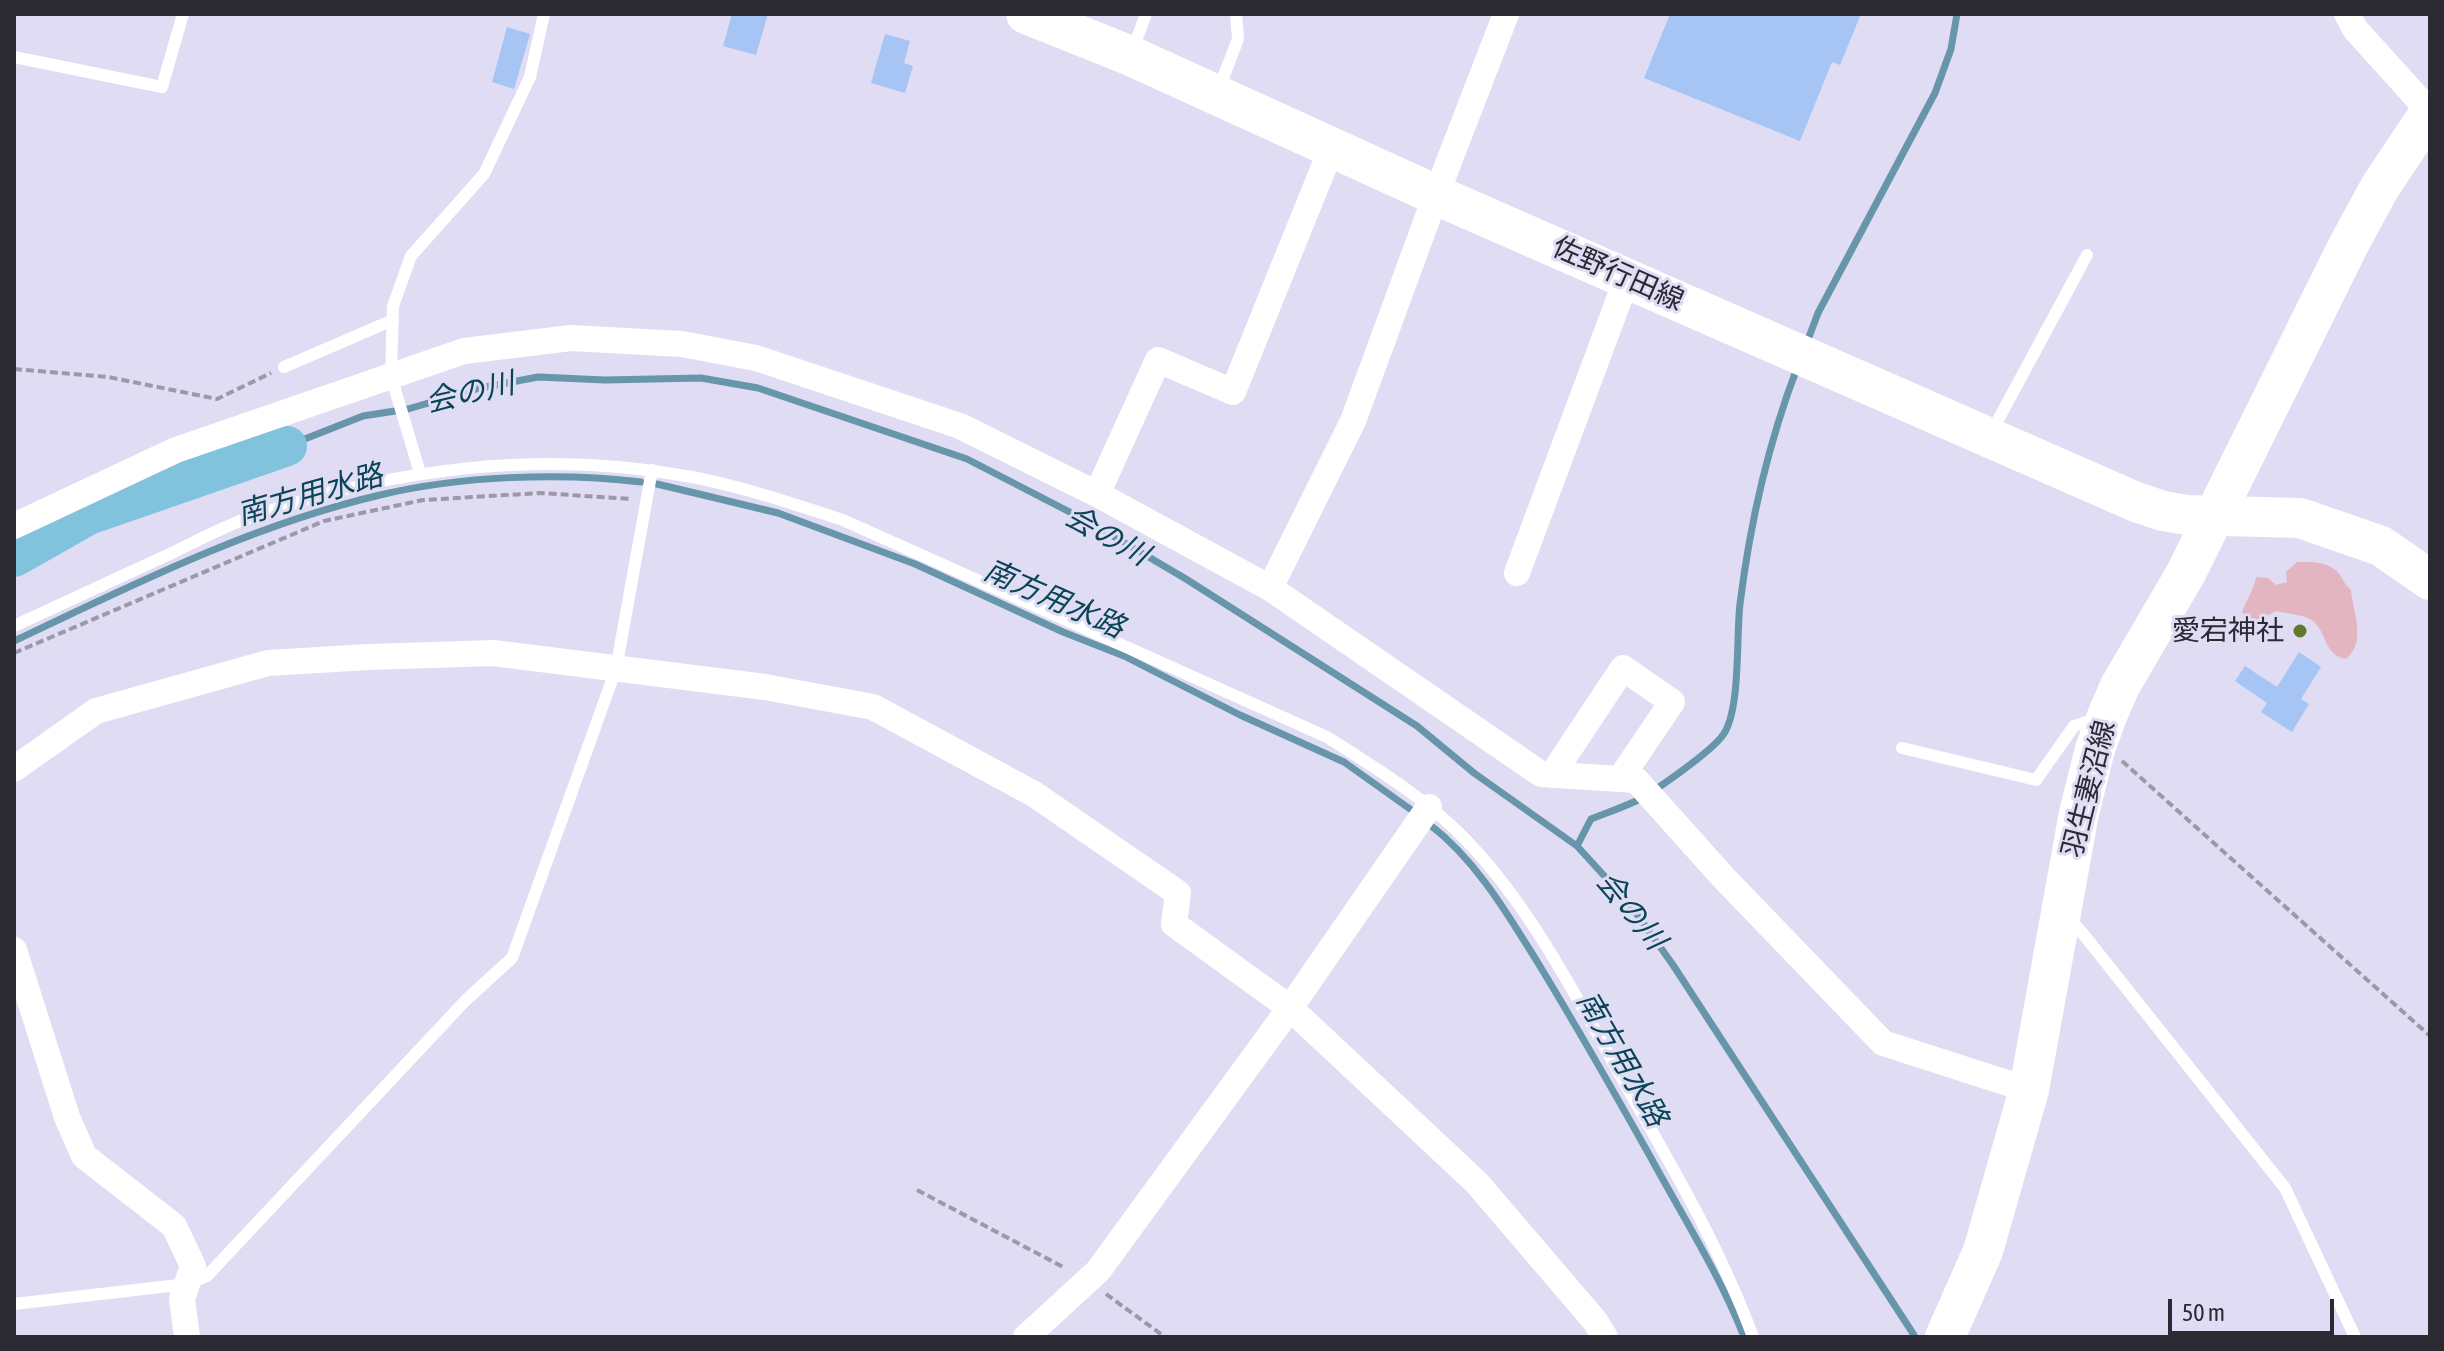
<!DOCTYPE html>
<meta charset="utf-8">
<style>
body{margin:0}
#map{position:relative;width:2444px;height:1351px;overflow:hidden;background:#dfdcf3;font-family:"Asap Condensed",sans-serif}
canvas{display:block}
.frame{position:absolute;inset:0;border:16px solid #2b2a33;pointer-events:none}
.scale{position:absolute;left:2168px;top:1299px;width:166px;height:36px;box-sizing:border-box;border:4px solid #2b2a33;border-top:0;padding-left:10px;font-size:24px;line-height:28px;white-space:nowrap;color:#2b2a33;-webkit-text-stroke:6px #dfdcf3;paint-order:stroke}
</style>
<div id="map">
<canvas width="2444" height="1351"></canvas>
<div class="frame"></div>
<div class="scale">50 m</div>
</div>
<script>
const ctx = document.querySelector('canvas').getContext('2d');
ctx.lineJoin = 'round';
function fill(path, color) { ctx.fillStyle = color; ctx.fill(path, 'evenodd'); }
function strokePath(path, color, width, dash) { ctx.strokeStyle = color; ctx.lineWidth = width; ctx.lineCap = dash ? 'butt' : 'round'; ctx.setLineDash(dash || []); ctx.stroke(path); }
function drawText(font, color, halo, rows, align = 'center') {
  ctx.font = font + ' "Asap Condensed","Noto Sans JP",sans-serif'; ctx.lineWidth = 6; ctx.setLineDash([]); ctx.textBaseline = 'middle'; ctx.strokeStyle = halo; ctx.fillStyle = color; for (const [text, x, y, turn = 0] of rows) {
    ctx.save(); ctx.translate(x, y); ctx.rotate((+turn || 0) * Math.PI / 180); ctx.textAlign = isNaN(turn) ? turn : align; if (halo) ctx.strokeText(text, 0, 0); ctx.fillText(text, 0, 0); ctx.restore();
  }
}
fill(new Path2D(`
 M 2297,562 C 2312,562 2330,561 2340,575 C 2344,581 2345,585 2351,590 C 2353,614 2367,641 2346,659 C 2324,655 2328,635 2314,622 C 2305,614 2287,614 2276,611 L 2255,622 L 2247,619 L 2242,612 C 2246,600 2254,590 2256,577 L 2268,578 L 2276,585 L 2287,582 L 2286,572 Z`), '#e2b5c1');
strokePath(new Path2D(`
 M 1806,345 L 1818,313 L 1935,93 L 1951,49 L 1957,14
 M 287,446 L 363,416 L 408,409 L 480,388 L 538,377 L 605,380 L 701,378 L 758,388 L 967,459 L 1091,523 L 1186,579 L 1417,726 L 1474,773 L 1577,846 L 1629,903 L 1673,965 L 1914,1335
 M 657,484 L 778,513 L 915,564 L 1063,632 L 1124,656 L 1240,715 L 1344,762 L 1410,809
 M 14,641 C 132,585 252,525 380,495 C 460,476 559,472 641,482
 M 1429,824 C 1476,860 1507,913 1538,963 C 1577,1027 1614,1092 1651,1158 C 1682,1215 1721,1277 1744,1337
 M 1577,846 L 1591,819 C 1606,813 1621,808 1636,801 C 1654,792 1712,751 1723,735 C 1741,710 1736,636 1740,604 C 1750,523 1768,444 1797,368`), '#6795aa', 7);
strokePath(new Path2D(`
 M 14,557 L 88,515 L 287,446`), '#81c3dd', 40);
fill(new Path2D(`
 M 732,14 L 768,14 L 756,55 L 723,46 Z
 M 1670,14 L 1861,14 L 1840,65 L 1832,62 L 1800,141 L 1644,78 Z
 M 507,27 L 530,34 L 514,89 L 492,82 Z
 M 885,34 L 910,41 L 904,63 L 913,66 L 905,93 L 871,83 Z
 M 2299,652 L 2321,667 L 2301,699 L 2309,704 L 2292,732 L 2261,712 L 2267,703 L 2235,681 L 2245,666 L 2277,687 Z`), '#a6c5f5');
strokePath(new Path2D(`
 M 14,369 L 108,377 L 217,399 L 271,373
 M 14,653 L 324,521 L 423,500 L 540,493 L 632,499
 M 2122,761 L 2430,1036
 M 917,1190 L 1065,1268
 M 1106,1294 L 1165,1337`), '#9a98a9', 4, [8, 4]);
strokePath(new Path2D(`
 M 1133,49 L 1146,14
 M 14,57 L 162,87 L 183,14
 M 1218,91 L 1238,39 L 1236,14
 M 284,367 L 393,320
 M 1991,433 L 2087,255
 M 420,473 L 391,376 L 393,306 L 411,256 L 484,174 L 530,77 L 544,14
 M 14,626 C 67,602 120,577 174,552 C 199,540 224,526 251,517 C 391,468 545,449 692,477 C 744,487 794,504 843,520 L 1327,737 C 1374,767 1425,798 1464,838 C 1530,905 1578,1000 1624,1082 C 1671,1165 1720,1247 1753,1337
 M 1902,748 L 2036,780 L 2074,726 L 2096,719
 M 2066,925 L 2077,927 L 2084,935 L 2285,1188 L 2355,1337
 M 14,1304 L 187,1284 L 207,1276 L 466,1000 L 512,958 L 616,669 L 652,470`), '#fff', 12);
strokePath(new Path2D(`
 M 2347,14 L 2355,29 L 2430,112
 M 1097,494 L 1158,360 L 1233,392 L 1332,147
 M 14,526 L 176,450 L 464,351 L 571,338 L 682,344 L 756,358 L 960,426 L 1097,494 L 1270,588 L 1541,774 L 1636,780 L 1723,877 L 1883,1043 L 2029,1090
 M 1517,573 L 1627,278
 M 1270,588 L 1353,421 L 1436,195 L 1506,14
 M 14,769 L 96,711 L 268,663 L 369,657 L 493,653 L 765,687 L 873,707 L 1034,794 L 1178,893 L 1174,924 L 1290,1008 L 1477,1183 L 1595,1321 L 1605,1337
 M 1552,775 L 1623,668 L 1672,702 L 1620,779
 M 14,950 L 67,1117 L 84,1156 L 174,1226 L 193,1266 L 182,1299 L 187,1337
 M 1026,1337 L 1098,1271 L 1290,1008 L 1429,807`), '#fff', 26);
strokePath(new Path2D(`
 M 1026,14 L 1131,56 L 1436,195 L 2136,502 L 2163,511 L 2187,515 L 2300,518 L 2381,546 L 2430,580
 M 1945,1337 L 1983,1251 L 2029,1090 L 2079,813 L 2095,749 L 2107,716 L 2120,686 L 2186,573 L 2349,244 L 2380,187 L 2430,112`), '#fff', 40);
for (const [x, y, r, color] of [
 [2300,631,8,"#62792a"]
]) { const dot = new Path2D(); dot.arc(x, y, r, 0, 2 * Math.PI); ctx.fillStyle = color; ctx.fill(dot); strokePath(dot, '#dfdcf3', 3); }
drawText('28px', '#2b2a33', '#dfdcf3', [
 ["佐野行田線",1618,274,24],
 ["羽生妻沼線",2089,789,-76]
]);
drawText('28px', '#2b2a33', '#dfdcf3', [
 ["愛宕神社",2284,631]
], 'right');
drawText('italic 30px', '#0a4557', '#dfdcf3', [
 ["会の川",470,393,-13],
 ["南方用水路",310,495,-16],
 ["会の川",1107,536,29],
 ["南方用水路",1054,599,24],
 ["会の川",1631,911,51],
 ["南方用水路",1622,1059,60]
]);
</script>
